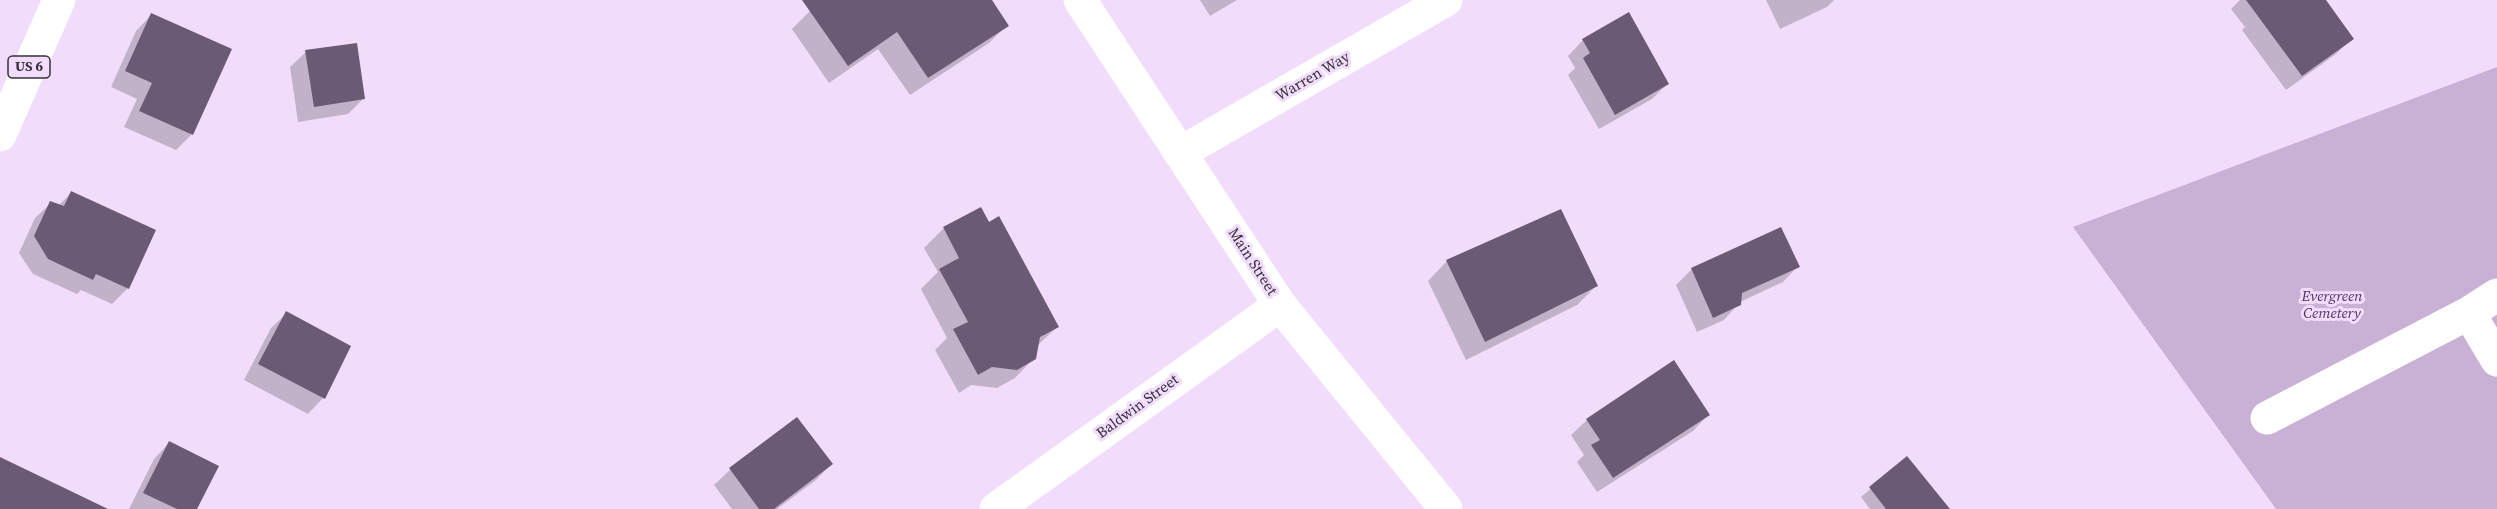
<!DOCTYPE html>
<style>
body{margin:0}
canvas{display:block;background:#f1ddfb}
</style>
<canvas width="2497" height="509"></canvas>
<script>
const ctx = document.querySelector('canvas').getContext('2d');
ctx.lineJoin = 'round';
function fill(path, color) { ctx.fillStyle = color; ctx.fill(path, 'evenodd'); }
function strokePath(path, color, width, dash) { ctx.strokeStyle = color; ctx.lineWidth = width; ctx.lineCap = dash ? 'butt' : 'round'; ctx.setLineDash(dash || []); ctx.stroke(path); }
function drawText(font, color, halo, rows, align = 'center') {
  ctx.font = font + ' "Source Serif 4",serif'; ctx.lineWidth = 6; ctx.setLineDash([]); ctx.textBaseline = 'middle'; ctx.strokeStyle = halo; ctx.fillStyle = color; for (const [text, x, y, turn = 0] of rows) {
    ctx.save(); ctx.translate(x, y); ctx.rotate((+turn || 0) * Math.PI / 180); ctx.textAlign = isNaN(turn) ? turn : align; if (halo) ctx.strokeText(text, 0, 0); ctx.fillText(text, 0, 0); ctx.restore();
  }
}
fill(new Path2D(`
 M 2497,67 L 2497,509 L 2276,509 L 2073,227 Z`), '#c9b0d5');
fill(new Path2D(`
 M 828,0 L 990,0 L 1007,25 L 989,43 L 910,95 L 878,49 L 829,83 L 792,29 L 810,11 Z
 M 1200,0 L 1237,0 L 1210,16 Z
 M 1766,0 L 1834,0 L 1827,7 L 1780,29 Z
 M 2240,0 L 2324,0 L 2352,38 L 2336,54 L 2286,90 L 2242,30 L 2245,27 L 2231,9 Z
 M 151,15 L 230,50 L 191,135 L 176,150 L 124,127 L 137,99 L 111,87 L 136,31 Z
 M 1583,40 L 1668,83 L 1652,99 L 1599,129 L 1568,75 L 1575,68 L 1568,56 Z
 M 306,52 L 364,98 L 348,114 L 298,122 L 290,67 Z
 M 71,193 L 128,288 L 112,304 L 81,290 L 77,294 L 33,274 L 19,253 L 35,218 L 51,203 L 58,206 Z
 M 981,209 L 1057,327 L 1037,346 L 1034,358 L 1015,378 L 997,388 L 971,385 L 959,393 L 935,350 L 947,338 L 921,289 L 938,272 L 924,248 L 943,229 Z
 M 1781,229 L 1798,266 L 1783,282 L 1740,302 L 1724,320 L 1697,332 L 1676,285 L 1692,269 Z
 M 1447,261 L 1596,286 L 1577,305 L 1466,360 L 1428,281 Z
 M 287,313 L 349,347 L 323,398 L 308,414 L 244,380 L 271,328 Z
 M 1708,415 L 1693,431 L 1597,492 L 1577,462 L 1584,455 L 1571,435 L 1587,420 Z
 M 796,419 L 831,464 L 816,480 L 777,509 L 732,509 L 714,485 L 730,470 Z
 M 169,443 L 196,509 L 129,509 L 154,459 Z
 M 1907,458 L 1927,509 L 1870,509 L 1861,497 Z`), '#0003');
fill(new Path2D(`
 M 802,0 L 992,0 L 1009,26 L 928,78 L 897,32 L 848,66 Z
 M 2246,0 L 2326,0 L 2354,39 L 2302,76 Z
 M 1629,12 L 1669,84 L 1615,115 L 1583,58 L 1590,53 L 1582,39 Z
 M 151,13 L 232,49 L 193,135 L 139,111 L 152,83 L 125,71 Z
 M 357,43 L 365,99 L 314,107 L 305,50 Z
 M 71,191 L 156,230 L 129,289 L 96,274 L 93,280 L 48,259 L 34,236 L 50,201 L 64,206 Z
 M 981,207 L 989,222 L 999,216 L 1059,327 L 1040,337 L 1036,359 L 1017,370 L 992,367 L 978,375 L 953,329 L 968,322 L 939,269 L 959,258 L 943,227 Z
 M 1561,209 L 1598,286 L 1485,342 L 1446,260 Z
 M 1781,227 L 1800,267 L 1742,293 L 1741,305 L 1713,318 L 1691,268 Z
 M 286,311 L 351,346 L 325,399 L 258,364 Z
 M 1674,360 L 1710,415 L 1613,478 L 1591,445 L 1600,440 L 1586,419 Z
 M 797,417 L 833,464 L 774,509 L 759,509 L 729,468 Z
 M 169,441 L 219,466 L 197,509 L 177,509 L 143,493 Z
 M 1907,456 L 1950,509 L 1886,509 L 1869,487 Z
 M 0,457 L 108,509 L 0,509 Z`), '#6b5a74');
strokePath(new Path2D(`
 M 1180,153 L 1446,0
 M 2497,295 L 2469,313 L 2497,360
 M 2267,418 L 2469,313
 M 996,509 L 1280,305`), '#fff', 33);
strokePath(new Path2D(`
 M 1080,0 L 1280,305 L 1446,509
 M 0,135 L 59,0`), '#fff', 33);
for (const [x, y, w] of [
 [29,67,42]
]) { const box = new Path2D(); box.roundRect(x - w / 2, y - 11, w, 22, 4.5); ctx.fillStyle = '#f1ddfb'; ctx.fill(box); strokePath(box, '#38303c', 1.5); }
drawText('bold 14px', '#38303c', null, [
 ["US 6",29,67]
]);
drawText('15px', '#38303c', '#f1ddfb', [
 ["Warren Way",1313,77,-30],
 ["Main Street",1252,262,57],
 ["Baldwin Street",1138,407,-36]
]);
drawText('italic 15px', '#543264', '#f1ddfb', [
 ["Evergreen",2332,297],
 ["Cemetery",2332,314]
]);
</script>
